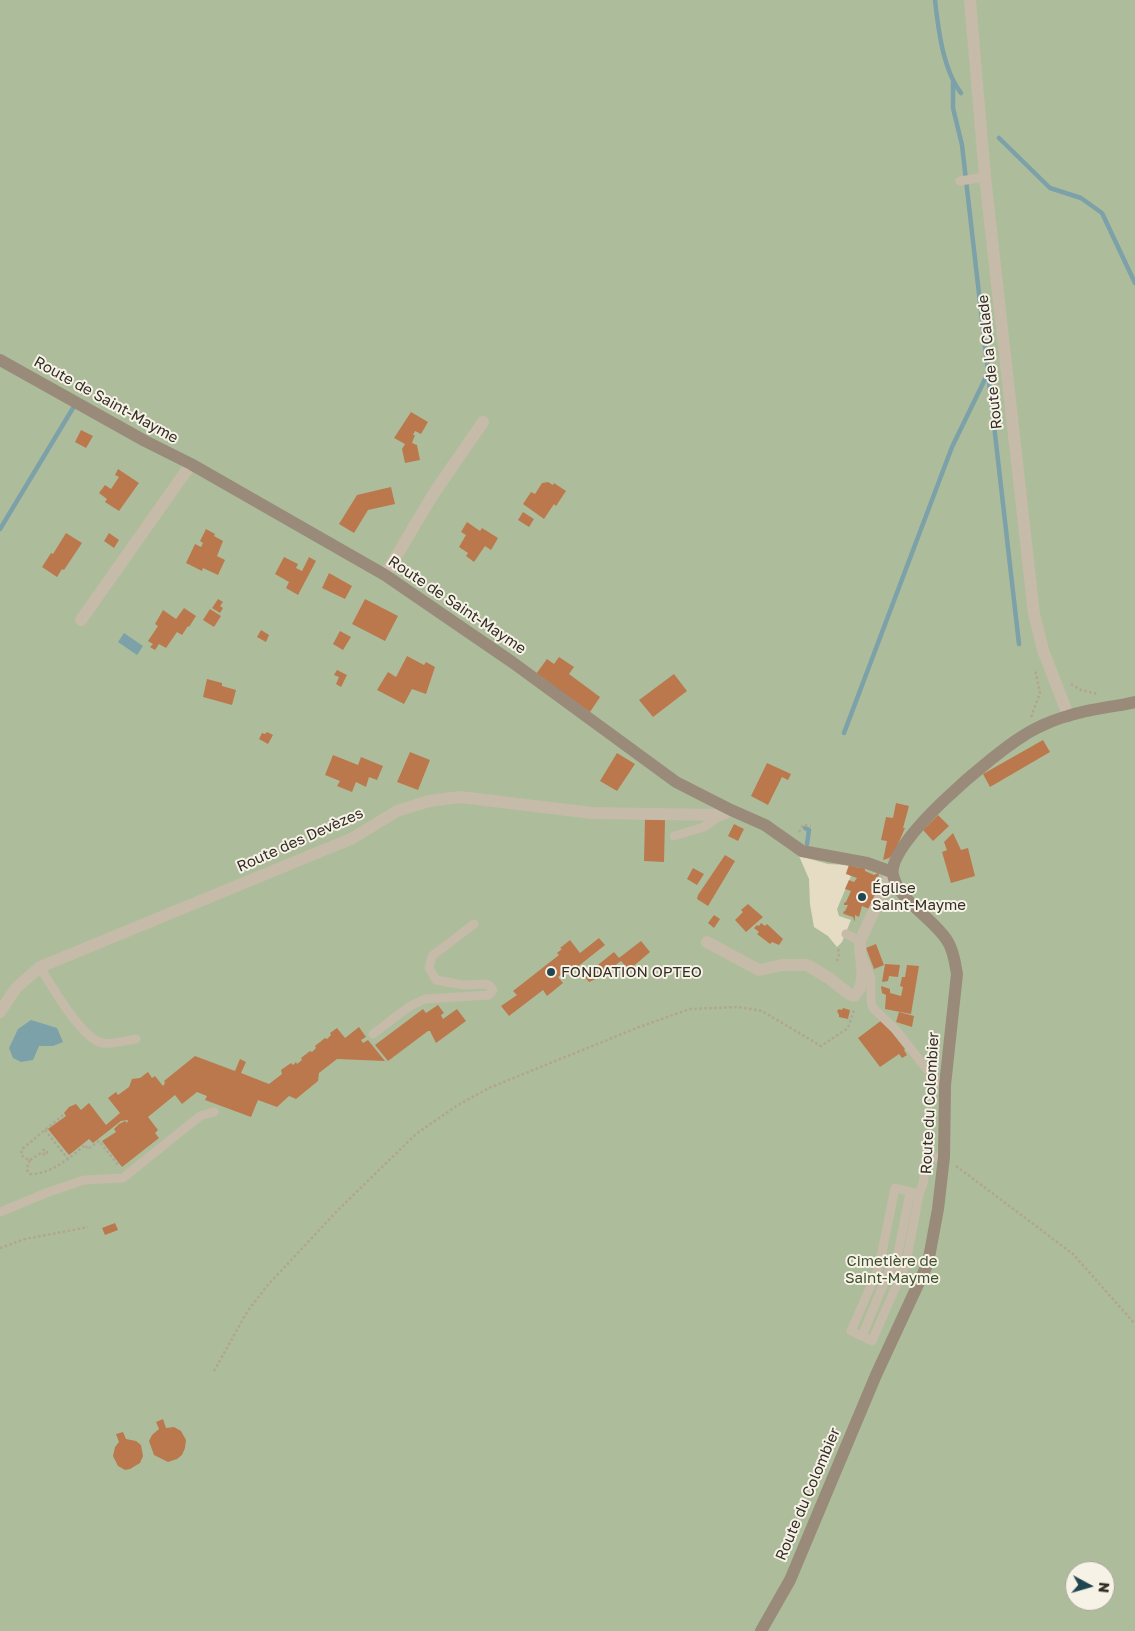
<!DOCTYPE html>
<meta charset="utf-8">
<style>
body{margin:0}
#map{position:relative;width:1135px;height:1631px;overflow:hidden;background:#efe9db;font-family:"Golos Text",sans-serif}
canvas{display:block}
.north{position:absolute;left:1065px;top:1561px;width:50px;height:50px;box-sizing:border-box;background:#f7f2e6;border:1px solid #a9a39a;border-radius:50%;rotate:96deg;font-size:14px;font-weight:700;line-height:20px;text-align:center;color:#332d27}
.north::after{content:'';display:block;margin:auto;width:18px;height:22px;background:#214651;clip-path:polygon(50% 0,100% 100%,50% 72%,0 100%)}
</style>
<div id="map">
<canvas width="1135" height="1631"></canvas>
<div class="north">N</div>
</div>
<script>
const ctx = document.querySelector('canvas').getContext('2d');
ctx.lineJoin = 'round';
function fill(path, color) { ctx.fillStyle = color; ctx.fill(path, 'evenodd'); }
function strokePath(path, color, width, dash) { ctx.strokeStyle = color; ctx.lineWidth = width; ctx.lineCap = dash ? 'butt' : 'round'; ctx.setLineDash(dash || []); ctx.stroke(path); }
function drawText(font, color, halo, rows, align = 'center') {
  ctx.font = font + ' "Golos Text",sans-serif'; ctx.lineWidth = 4; ctx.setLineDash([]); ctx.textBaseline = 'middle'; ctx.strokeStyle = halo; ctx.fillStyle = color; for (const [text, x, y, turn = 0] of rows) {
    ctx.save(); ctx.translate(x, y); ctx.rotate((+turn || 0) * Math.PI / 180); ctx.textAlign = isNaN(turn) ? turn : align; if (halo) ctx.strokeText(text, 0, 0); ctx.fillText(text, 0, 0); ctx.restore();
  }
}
fill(new Path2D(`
 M 0,0 L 1135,0 L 1135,1631 L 0,1631 ZM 1075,1571 L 1105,1571 L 1105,1601 L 1075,1601 Z`), '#adbd9c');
fill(new Path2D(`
 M 799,856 L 828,864 L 849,865 L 846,873 L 851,876 L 837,909 L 839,916 L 851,920 L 842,942 L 837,947 L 828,936 L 814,927 L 810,904 L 809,879 Z`), '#e6dcc3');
fill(new Path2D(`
 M 124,633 L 143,646 L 137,655 L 118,642 Z
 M 31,1020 L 57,1028 L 63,1042 L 53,1046 L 39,1046 L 33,1060 L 21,1062 L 13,1058 L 9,1048 L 18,1029 Z`), '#7ca1a9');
strokePath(new Path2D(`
 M 935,0 C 938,28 943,70 961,93
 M 953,83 L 953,108 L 962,145 L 1019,644
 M 999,138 L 1050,188 L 1081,198 L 1102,213 L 1135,283
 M 0,529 L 73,408
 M 844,733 L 952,447 L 987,375
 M 805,828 L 809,830 L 807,844`), '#7ca1a9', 4.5);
fill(new Path2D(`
 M 411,412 L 428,422 L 421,434 L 415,431 L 413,435 L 415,435 L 412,443 L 417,445 L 420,460 L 405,463 L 402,449 L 405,444 L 394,438 Z
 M 81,430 L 93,436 L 86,448 L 75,442 Z
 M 118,469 L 139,483 L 119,511 L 105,502 L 107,499 L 99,493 L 105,485 L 111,489 L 119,477 L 115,475 Z
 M 548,482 L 553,485 L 554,483 L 566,491 L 556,506 L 554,504 L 544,519 L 523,504 L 531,492 L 535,494 L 542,483 Z
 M 391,487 L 395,504 L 368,510 L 354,533 L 339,524 L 357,495 Z
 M 523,512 L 534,519 L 529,527 L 518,520 Z
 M 467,522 L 480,531 L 482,528 L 498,538 L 491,550 L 485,546 L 474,562 L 466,556 L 468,553 L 459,547 L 466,535 L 461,532 Z
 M 206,529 L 215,534 L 214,536 L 223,541 L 217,556 L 225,560 L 218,575 L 203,568 L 202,571 L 186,563 L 195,544 L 201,547 L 203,543 L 200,541 Z
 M 66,533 L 82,543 L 64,570 L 62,569 L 57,577 L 42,567 L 51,553 L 53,554 Z
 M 109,533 L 119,540 L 114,548 L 104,541 Z
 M 284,557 L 298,564 L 296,568 L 302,571 L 309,557 L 316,561 L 298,595 L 286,588 L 289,582 L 275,574 Z
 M 329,573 L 352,586 L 345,599 L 322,588 Z
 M 218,599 L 223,602 L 220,606 L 223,608 L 220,613 L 212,608 Z
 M 365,599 L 398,616 L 385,641 L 352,624 Z
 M 184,608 L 196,616 L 189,627 L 188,626 L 182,635 L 177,632 L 166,648 L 159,644 L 155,650 L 150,647 L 153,644 L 148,641 L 158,626 L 155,624 L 163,610 L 176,619 Z
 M 210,609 L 221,616 L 214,627 L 203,620 Z
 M 261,630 L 269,635 L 266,642 L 257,637 Z
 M 340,631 L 351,637 L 343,650 L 333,644 Z
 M 407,656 L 424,665 L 426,662 L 435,667 L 426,694 L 412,689 L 404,704 L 377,690 L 388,672 L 396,677 Z
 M 559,657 L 574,667 L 569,674 L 600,697 L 590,712 L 536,674 L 547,659 L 554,664 Z
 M 337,670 L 347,675 L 341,687 L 336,684 L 339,677 L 334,675 Z
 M 674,674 L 687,691 L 653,717 L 639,700 Z
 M 207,679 L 222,683 L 222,686 L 236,690 L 232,705 L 203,697 Z
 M 267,732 L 273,735 L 268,744 L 259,739 L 262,733 L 265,734 Z
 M 1043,740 L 1050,752 L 990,787 L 983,774 Z
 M 410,752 L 430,760 L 418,790 L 397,782 Z
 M 617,753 L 635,764 L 617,791 L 600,781 Z
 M 333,755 L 358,765 L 361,757 L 383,766 L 377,780 L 369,777 L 366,787 L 356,782 L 352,792 L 337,786 L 340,781 L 325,775 Z
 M 767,763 L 791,774 L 788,780 L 782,777 L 768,805 L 751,796 Z
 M 896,803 L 909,806 L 903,828 L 905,828 L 894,853 L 889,858 L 883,860 L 887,841 L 881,840 L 886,817 L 893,818 Z
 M 938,815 L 949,826 L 933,841 L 923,830 Z
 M 645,819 L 665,820 L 664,862 L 644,861 Z
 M 734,824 L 744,829 L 738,841 L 728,836 Z
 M 953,833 L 961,850 L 968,848 L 975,876 L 951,883 L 942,852 L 947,850 L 944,842 Z
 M 725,855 L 735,861 L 708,906 L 697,899 L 698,895 Z
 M 849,865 L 859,868 L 860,866 L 865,869 L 865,871 L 874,875 L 878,873 L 879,876 L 876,877 L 872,888 L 878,890 L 869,909 L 862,906 L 859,917 L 855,915 L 855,922 L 853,917 L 844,914 L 843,912 L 845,911 L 848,905 L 844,905 L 844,903 L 846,902 L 851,891 L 845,889 L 849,880 L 854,882 L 857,878 L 846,874 Z
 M 693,868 L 704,874 L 697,885 L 687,879 Z
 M 748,904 L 763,917 L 746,932 L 735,920 L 743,912 L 741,910 Z
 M 714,915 L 720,919 L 714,928 L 708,923 Z
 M 761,923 L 765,926 L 767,924 L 783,939 L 779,945 L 772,942 L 770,944 L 757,934 L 759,932 L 754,928 L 757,925 L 759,926 Z
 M 599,938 L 605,945 L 576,968 L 574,966 L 558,977 L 563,983 L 547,996 L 543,990 L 509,1016 L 501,1006 L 517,995 L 513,991 L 559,955 L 557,953 L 562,949 L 560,948 L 570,940 L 580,953 Z
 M 641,941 L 650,952 L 629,970 L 621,961 L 598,978 L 589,982 L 584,976 L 614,952 L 619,958 Z
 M 876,944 L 884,965 L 874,969 L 866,948 Z
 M 885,964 L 900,965 L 898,977 L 889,976 L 888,981 L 882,982 Z
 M 907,965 L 919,966 L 911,1014 L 885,1009 L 886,995 L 882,993 L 881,986 L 890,989 L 890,993 L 901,996 L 903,987 L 900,986 L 902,977 L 905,977 Z
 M 438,1005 L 444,1013 L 441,1015 L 443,1019 L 457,1009 L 466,1021 L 436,1043 L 430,1031 L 428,1031 L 388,1061 L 375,1045 L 423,1009 L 426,1013 Z
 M 843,1008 L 850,1010 L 848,1019 L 839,1017 L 839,1015 L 837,1011 L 839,1009 L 842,1010 Z
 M 899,1012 L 914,1016 L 912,1027 L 896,1022 Z
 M 882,1020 L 905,1049 L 904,1050 L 907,1055 L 902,1058 L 899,1054 L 880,1067 L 858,1038 Z
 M 359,1027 L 366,1037 L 361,1040 L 363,1043 L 368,1040 L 385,1061 L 337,1059 L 319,1073 L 318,1081 L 296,1099 L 289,1096 L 277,1107 L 258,1100 L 251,1117 L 205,1100 L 207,1096 L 197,1092 L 182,1104 L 175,1095 L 148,1117 L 158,1130 L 155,1133 L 159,1138 L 122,1167 L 102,1141 L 116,1132 L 114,1129 L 119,1124 L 125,1121 L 127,1123 L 128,1120 L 121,1121 L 93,1143 L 89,1139 L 69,1155 L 48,1129 L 66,1116 L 64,1113 L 69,1107 L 76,1104 L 81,1110 L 89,1103 L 106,1125 L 120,1113 L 108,1098 L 116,1092 L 118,1095 L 129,1087 L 132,1079 L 140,1078 L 148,1072 L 152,1078 L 155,1076 L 163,1086 L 165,1083 L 164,1081 L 195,1056 L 235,1071 L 240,1059 L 246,1062 L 241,1073 L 269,1084 L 282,1074 L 281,1070 L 291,1063 L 293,1065 L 296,1062 L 297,1064 L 302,1060 L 301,1058 L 310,1051 L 312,1052 L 316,1048 L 315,1046 L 325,1038 L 327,1039 L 331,1035 L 330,1033 L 337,1028 L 345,1038 Z
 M 115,1223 L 118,1230 L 105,1235 L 102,1228 Z
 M 163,1419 L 166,1428 L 174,1427 L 181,1431 L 186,1440 L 185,1448 L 182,1455 L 177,1459 L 168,1462 L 154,1455 L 149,1441 L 152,1435 L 159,1429 L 156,1422 Z
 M 123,1432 L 126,1439 L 136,1441 L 141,1445 L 143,1456 L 140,1463 L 130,1469 L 125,1470 L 118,1466 L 113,1456 L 115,1447 L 119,1442 L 116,1434 Z`), '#bb784d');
strokePath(new Path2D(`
 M 1071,684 L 1081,690 L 1098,694
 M 1031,717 L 1040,693 L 1035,669
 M 799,832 L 803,825 L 811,826
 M 837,961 L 839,955 L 838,947
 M 63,1115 L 22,1149 L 21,1154 L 24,1158 L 30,1160 L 28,1164 L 27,1170 L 30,1174 C 50,1175 71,1157 85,1145 L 88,1149 L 99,1141 L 119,1166
 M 45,1130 L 68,1159
 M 30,1160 L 41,1153 L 46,1155 L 47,1153 L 46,1150 L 43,1150 L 41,1153
 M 956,1166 L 1073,1254 L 1135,1324
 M 0,1248 L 25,1239 L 88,1227
 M 214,1371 L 247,1312 L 266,1287 L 337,1211 L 416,1134 L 458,1105 L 489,1088 L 639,1027 L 690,1009 L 738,1007 L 762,1011 L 821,1046 L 848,1028 L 854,1010`), '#b1a492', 2.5, [2.5, 2.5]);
strokePath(new Path2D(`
 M 960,181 L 985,177
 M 674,836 L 704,827 L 721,815
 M 846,934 L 860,941
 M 864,960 L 871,978 L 871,1002 L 873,1008 L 896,1030 L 937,1082 L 945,1085
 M 40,967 C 51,985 81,1038 102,1043 C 109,1045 129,1040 136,1039
 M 373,1034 L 410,1006 L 425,999 L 489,995 L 493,990 L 490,986 L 486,984 L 463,985 L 436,980 L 429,968 L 432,956 L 474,924
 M 895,1188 L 919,1194 L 906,1264 L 872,1341 L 851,1331 L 879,1267 Z
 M 919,1194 L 923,1184 L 926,1159 L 944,1157
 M 0,1212 L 46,1193 L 84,1180 L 123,1178 L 200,1116 L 214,1112
 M 894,1274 L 910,1192
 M 862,1336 L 889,1271`), '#c6baa8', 9);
strokePath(new Path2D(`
 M 970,0 L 985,177 L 1034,614 L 1043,650 L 1068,715
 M 385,575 L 434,493 L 483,422
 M 81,620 L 191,464
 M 707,942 L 759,970 L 782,965 L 807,965 L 829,978 L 849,994 L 854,996 C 869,983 859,958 860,941 L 892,872
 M 0,1012 L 16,988 L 40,967 L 353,838 L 397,811 L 429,801 L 460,797 L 592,813 L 721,815 L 731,810`), '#c6baa8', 12);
strokePath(new Path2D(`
 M 0,360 L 145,441 L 191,464 L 385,575 L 512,662 L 676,782 L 731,810 L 765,825 L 802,851 L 867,863 L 892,872
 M 761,1631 L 790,1580 L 876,1375 L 928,1263 L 938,1209 L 944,1157 L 945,1085 L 957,974 C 955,963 954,952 948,942 C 934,918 899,902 893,875 C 886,842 995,753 1023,736 C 1033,729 1055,719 1068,716 C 1088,709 1114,707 1135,702`), '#998a7a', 12);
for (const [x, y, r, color] of [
 [862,897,5,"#214651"],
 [551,972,5,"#214651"]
]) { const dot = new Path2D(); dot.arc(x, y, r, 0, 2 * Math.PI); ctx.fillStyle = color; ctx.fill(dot); strokePath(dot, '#f7f2e6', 2); }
drawText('15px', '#332d27', '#f7f2e6', [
 ["Route de la Calade",990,362,-96],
 ["Route de Saint-Mayme",106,400,29],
 ["Route de Saint-Mayme",457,605,34],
 ["Route des Devèzes",300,840,-24],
 ["Route du Colombier",930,1103,-87],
 ["Route du Colombier",808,1494,-67]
]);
drawText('15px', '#332d27', '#f7f2e6', [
 ["Église",872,888],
 ["Saint-Mayme",872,905],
 ["FONDATION OPTEO",561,972]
], 'left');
drawText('15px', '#3e4f2d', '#f7f2e6', [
 ["Cimetière de",892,1261],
 ["Saint-Mayme",892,1278]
]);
</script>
